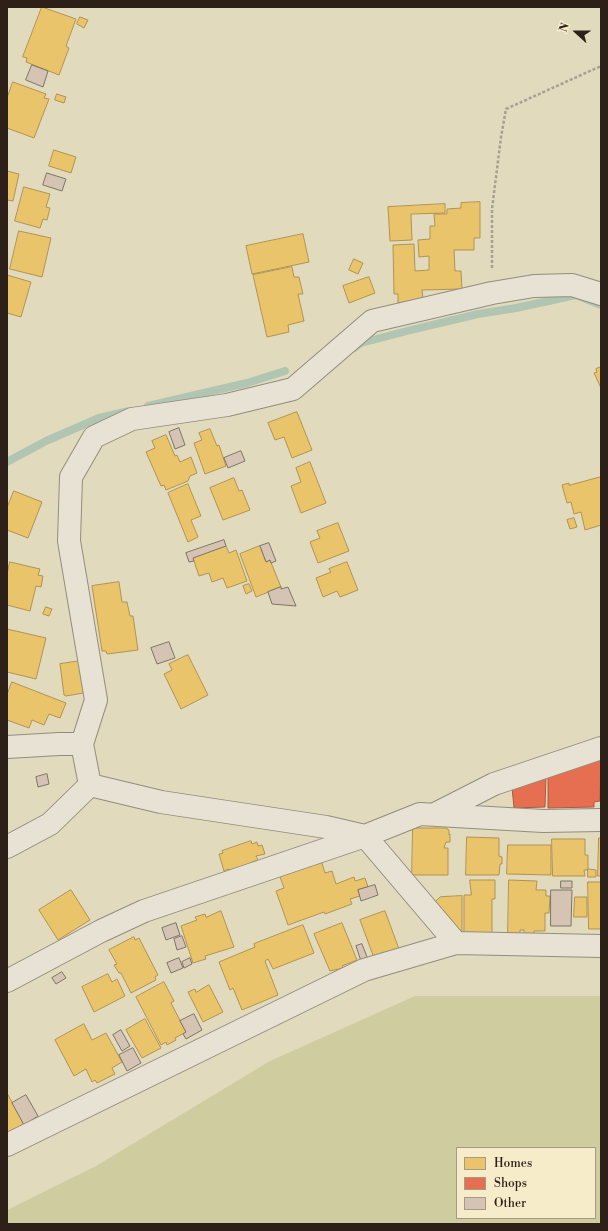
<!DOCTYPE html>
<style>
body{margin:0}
#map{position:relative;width:608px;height:1231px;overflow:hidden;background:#e2dabd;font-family:"Libre Bodoni",serif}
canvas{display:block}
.frame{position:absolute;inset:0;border:8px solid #2c2019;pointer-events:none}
.legend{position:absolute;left:456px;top:1147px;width:140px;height:72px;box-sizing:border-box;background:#f6ecca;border:1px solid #a59a83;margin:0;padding:5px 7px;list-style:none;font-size:12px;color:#2c2019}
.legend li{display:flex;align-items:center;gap:8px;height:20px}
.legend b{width:20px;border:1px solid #a59a83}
.north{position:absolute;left:556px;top:12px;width:40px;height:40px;-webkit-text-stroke:3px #f6ecca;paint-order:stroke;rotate:291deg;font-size:11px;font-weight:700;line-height:16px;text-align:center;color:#2c2019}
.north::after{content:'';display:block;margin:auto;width:14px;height:18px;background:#2c2019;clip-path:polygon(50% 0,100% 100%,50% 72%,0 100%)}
</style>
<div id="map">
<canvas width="608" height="1231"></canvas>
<div class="frame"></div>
<ul class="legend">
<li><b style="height:11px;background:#e9c46a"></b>Homes</li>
<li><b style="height:11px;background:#e76f51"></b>Shops</li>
<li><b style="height:11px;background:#d5c4b3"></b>Other</li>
</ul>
<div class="north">N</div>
</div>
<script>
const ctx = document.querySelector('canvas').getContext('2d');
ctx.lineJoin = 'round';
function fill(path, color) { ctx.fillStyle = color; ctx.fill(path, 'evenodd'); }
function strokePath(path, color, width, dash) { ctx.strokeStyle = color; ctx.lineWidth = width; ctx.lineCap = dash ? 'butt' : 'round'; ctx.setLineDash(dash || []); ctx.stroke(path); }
fill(new Path2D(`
 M 415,996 L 601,996 L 601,1224 L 7,1224 L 7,1210 L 96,1166 L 270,1061 ZM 457,1148 L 595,1148 L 595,1218 L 457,1218 Z`), '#cfcd9f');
const homes = new Path2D(`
 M 42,7 L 76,19 L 66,46 L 69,48 L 59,75 L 26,62 L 27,58 L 23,57 Z
 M 80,17 L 88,20 L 84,28 L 77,24 Z
 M 13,82 L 46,94 L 44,98 L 49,99 L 34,138 L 7,128 L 7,98 Z
 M 57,94 L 66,97 L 64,103 L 55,100 Z
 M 54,150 L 76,157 L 71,173 L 49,166 Z
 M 7,171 L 19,174 L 13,201 L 7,200 Z
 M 24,187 L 50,194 L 46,207 L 50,208 L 47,220 L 43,219 L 40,228 L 15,221 Z
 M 480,202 L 480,238 L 474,238 L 474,250 L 454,250 L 455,271 L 461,271 L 462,289 L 422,290 L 423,299 L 398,303 L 398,294 L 394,294 L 393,245 L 414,244 L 415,271 L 429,270 L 429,256 L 419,257 L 418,240 L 430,239 L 430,226 L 435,226 L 434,214 L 447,214 L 447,209 L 461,208 L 461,203 Z
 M 445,204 L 445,213 L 411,214 L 412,240 L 390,241 L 388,207 Z
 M 19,231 L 51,238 L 42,277 L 10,269 Z
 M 303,234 L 309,262 L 252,274 L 246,246 Z
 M 354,259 L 363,263 L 358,274 L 349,270 Z
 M 292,267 L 294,277 L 299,277 L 303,294 L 298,294 L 304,321 L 288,325 L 289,332 L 267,337 L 253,275 Z
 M 7,275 L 31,282 L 21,317 L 7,313 Z
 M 369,277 L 375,293 L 349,303 L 343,286 Z
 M 601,367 L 601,388 L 594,373 L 597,372 L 596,369 Z
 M 297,412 L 312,450 L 292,458 L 284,437 L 275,440 L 268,423 Z
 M 210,429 L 217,446 L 219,445 L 226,466 L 205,474 L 194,443 L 202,440 L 199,433 Z
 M 166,435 L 175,456 L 177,455 L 180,462 L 191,457 L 197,473 L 190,476 L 188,481 L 166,490 L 164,485 L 161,486 L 146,452 L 155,448 L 152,441 Z
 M 310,462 L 326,503 L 301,513 L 291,486 L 301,482 L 296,468 Z
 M 600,477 L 601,477 L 601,525 L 585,530 L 581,512 L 574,514 L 571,502 L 567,503 L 562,485 L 569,483 L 569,485 Z
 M 234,478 L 239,491 L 242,490 L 250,510 L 223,520 L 210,488 Z
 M 188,484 L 201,516 L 191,520 L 198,537 L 188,542 L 168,493 Z
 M 14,491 L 42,502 L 28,538 L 7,530 L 7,508 Z
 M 574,518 L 577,527 L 570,529 L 567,520 Z
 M 338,523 L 349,551 L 318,563 L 310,542 L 320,538 L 317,531 Z
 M 226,546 L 229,553 L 236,550 L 247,581 L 227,588 L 223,578 L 212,582 L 209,573 L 199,576 L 193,558 Z
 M 260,546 L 266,562 L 270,560 L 281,587 L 256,597 L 240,554 Z
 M 10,562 L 40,569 L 38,575 L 43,576 L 41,587 L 36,586 L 30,611 L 7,605 L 7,575 Z
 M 347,562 L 358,590 L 340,597 L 337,591 L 323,597 L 316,578 L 331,572 L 329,569 Z
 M 119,582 L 122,602 L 127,602 L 130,616 L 133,616 L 138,650 L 107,654 L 106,651 L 102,651 L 92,586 Z
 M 249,584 L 252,591 L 246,594 L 243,586 Z
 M 46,607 L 52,609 L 49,616 L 43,614 Z
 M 7,629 L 46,638 L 36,679 L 7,672 Z
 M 188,655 L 208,695 L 181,709 L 164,674 L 172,670 L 169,664 Z
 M 81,661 L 89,692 L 66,696 L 64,695 L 60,664 Z
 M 12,682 L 66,703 L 60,718 L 49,714 L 44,725 L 32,720 L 29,728 L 7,720 L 7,695 Z
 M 413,828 L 447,828 L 447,829 L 449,830 L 449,835 L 450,834 L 450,842 L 446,842 L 444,848 L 448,848 L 448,875 L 412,875 Z
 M 467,837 L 499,838 L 499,856 L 502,857 L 502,864 L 500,864 L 499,875 L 466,875 Z
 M 599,838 L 601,838 L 601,876 L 598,876 Z
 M 552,839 L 585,839 L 585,855 L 588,855 L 588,870 L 584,870 L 585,876 L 553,876 Z
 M 251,841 L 252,844 L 257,842 L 258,846 L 262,845 L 265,854 L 256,856 L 258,860 L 252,862 L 253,865 L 231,872 L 229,869 L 224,871 L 219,854 L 223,853 L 222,851 Z
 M 508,845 L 551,845 L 551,875 L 507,874 Z
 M 321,860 L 325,873 L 332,871 L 336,884 L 354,877 L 355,881 L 365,878 L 368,887 L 358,890 L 360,896 L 350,899 L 352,904 L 325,914 L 324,912 L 288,925 L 276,891 L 284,888 L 279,874 Z
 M 588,869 L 596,870 L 596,877 L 588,877 Z
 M 470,880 L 495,880 L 495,899 L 492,899 L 492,934 L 464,933 L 464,895 L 471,895 Z
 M 509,880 L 537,881 L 536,890 L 546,890 L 546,896 L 550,896 L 549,913 L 545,913 L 545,931 L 534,931 L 534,934 L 524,934 L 524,930 L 520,930 L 520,935 L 508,934 Z
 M 588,882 L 601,882 L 601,929 L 589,929 Z
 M 71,890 L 90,920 L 58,940 L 39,910 Z
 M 462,896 L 462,933 L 460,933 L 434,903 L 440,897 Z
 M 575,897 L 587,897 L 587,917 L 574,917 Z
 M 221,911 L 234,947 L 205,956 L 206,959 L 193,963 L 181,926 L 197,920 L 195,917 L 205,914 L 206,917 Z
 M 385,911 L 399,949 L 374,958 L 360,920 Z
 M 342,923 L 357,960 L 342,966 L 343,968 L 330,971 L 314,934 Z
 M 303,925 L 314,953 L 273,969 L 268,959 L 265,961 L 278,995 L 242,1010 L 233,988 L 230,990 L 219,962 L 255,947 L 254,944 Z
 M 134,937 L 135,940 L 139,938 L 158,975 L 155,977 L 156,980 L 131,993 L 121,973 L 119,973 L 114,965 L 117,964 L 109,950 Z
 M 108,974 L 112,982 L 117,979 L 125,996 L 94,1012 L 82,987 Z
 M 164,982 L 174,1001 L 171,1003 L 186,1032 L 175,1038 L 176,1040 L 167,1045 L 166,1042 L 161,1045 L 136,997 Z
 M 209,985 L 223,1012 L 203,1022 L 188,992 L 195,989 L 196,992 Z
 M 145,1019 L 161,1048 L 142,1058 L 126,1030 Z
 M 84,1024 L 92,1040 L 106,1033 L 122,1062 L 112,1068 L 115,1074 L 97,1083 L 95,1080 L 92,1082 L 86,1069 L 74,1076 L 55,1040 Z
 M 7,1093 L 24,1124 L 7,1133 Z`);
fill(homes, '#e9c46a');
strokePath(homes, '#b09352', 1);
const shops = new Path2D(`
 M 601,756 L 600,801 L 594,802 L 594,807 L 548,808 L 548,776 L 552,774 L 562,773 L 562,770 Z
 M 546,776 L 545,807 L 514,808 L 512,787 Z`);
fill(shops, '#e76f51');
strokePath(shops, '#af5740', 1);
strokePath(new Path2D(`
 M 354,348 L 361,343 L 407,331 L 478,314 L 516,308 L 576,295 L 601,305
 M 148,406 L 247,383 L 285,371
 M 7,462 L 46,441 L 99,418 L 129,411`), '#b0c6b3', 8);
const building = new Path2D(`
 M 32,65 L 48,71 L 43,87 L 26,80 Z
 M 47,173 L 66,179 L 62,191 L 43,185 Z
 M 179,428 L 185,445 L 175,449 L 169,432 Z
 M 241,451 L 245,461 L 228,468 L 224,458 Z
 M 224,540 L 226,546 L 193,558 L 194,561 L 189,562 L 186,553 Z
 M 269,543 L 276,561 L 271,563 L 270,560 L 266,562 L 260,546 Z
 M 281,587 L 281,589 L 288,587 L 296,606 L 272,604 L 268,592 Z
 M 169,642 L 175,658 L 157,664 L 151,648 Z
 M 47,774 L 49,784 L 38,787 L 36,777 Z
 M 561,881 L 572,881 L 572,888 L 561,888 Z
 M 375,885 L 378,895 L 361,901 L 358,890 Z
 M 551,890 L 572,890 L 571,926 L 551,926 Z
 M 176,923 L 180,935 L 166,940 L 162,928 Z
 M 182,936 L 186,947 L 177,950 L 174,939 Z
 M 362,944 L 369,962 L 362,964 L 356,946 Z
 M 179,958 L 183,968 L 171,973 L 167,963 Z
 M 190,958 L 192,964 L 184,968 L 182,962 Z
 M 62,972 L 66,978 L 56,984 L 52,978 Z
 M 194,1014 L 202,1030 L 186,1039 L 183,1034 L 186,1032 L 180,1021 Z
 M 121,1030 L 130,1046 L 122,1051 L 113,1035 Z
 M 133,1048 L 141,1063 L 127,1071 L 119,1055 Z
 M 26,1095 L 38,1116 L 24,1125 L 12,1103 Z`);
fill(building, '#d5c4b3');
strokePath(building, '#7b7566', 1);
const street = new Path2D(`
 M 7,747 L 59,744 L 82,744
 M 90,785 L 82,744 L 96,700 L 69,541 L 71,477 L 94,437 L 132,419 L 227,405 L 293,389 L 372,321 L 492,293 L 534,286 L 572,285 L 601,294
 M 90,785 L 161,802 L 326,827 L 365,836 L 456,943
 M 435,814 L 494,784 L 601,748
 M 7,847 L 50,824 L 90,785
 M 7,981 L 101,931 L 144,911 L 365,836 L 420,814 L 543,821 L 601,820
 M 7,1145 L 364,970 L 456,943 L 601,946`);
strokePath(street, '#938d7d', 24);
strokePath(new Path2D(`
 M 492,268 L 492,209 L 501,137 L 506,109 L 601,66`), '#a5a095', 2.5, [3, 2]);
strokePath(street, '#e7e2d4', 22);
</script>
